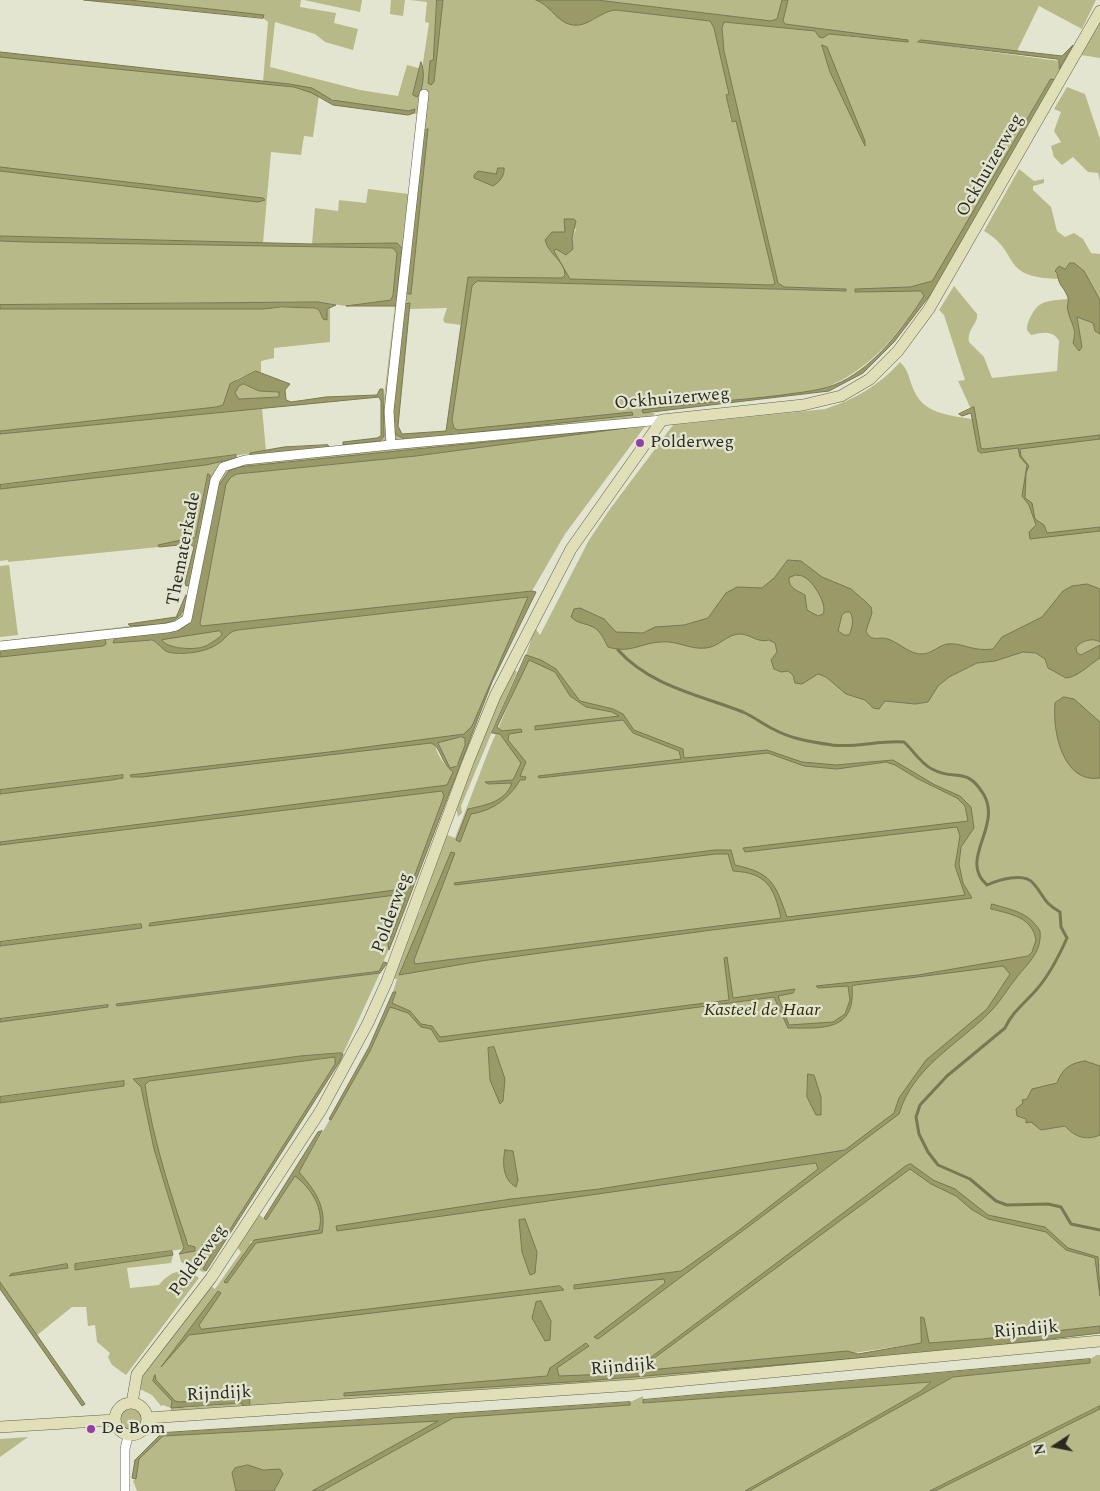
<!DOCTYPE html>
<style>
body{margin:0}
#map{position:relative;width:1100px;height:1491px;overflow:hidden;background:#e4e5d0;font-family:Spectral,serif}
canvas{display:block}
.north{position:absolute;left:1030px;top:1421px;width:50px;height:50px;-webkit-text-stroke:4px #e4e5d0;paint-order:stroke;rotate:259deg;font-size:14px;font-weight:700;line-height:20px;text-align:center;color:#2a2a22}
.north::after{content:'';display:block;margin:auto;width:18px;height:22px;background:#2a2a22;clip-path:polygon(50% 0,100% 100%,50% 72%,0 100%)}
</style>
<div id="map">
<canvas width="1100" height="1491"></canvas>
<div class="north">N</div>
</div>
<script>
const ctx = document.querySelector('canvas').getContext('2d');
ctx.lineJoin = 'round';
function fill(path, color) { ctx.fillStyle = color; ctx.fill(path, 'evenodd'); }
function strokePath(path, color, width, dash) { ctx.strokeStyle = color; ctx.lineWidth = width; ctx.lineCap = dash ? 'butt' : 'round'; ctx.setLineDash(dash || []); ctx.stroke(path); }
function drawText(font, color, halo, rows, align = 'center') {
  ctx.font = font + ' Spectral,serif'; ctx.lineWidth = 4.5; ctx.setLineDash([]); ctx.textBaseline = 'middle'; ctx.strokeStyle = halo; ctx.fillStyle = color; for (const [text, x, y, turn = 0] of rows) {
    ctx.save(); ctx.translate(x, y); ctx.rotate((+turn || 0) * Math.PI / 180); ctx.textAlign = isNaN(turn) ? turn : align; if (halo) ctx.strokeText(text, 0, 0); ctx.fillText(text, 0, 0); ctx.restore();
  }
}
fill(new Path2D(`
 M 129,0 L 301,0 L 300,7 L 336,13 L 334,23 L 358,29 L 353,50 L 325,42 L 315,34 L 275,22 L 270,67 L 360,90 L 398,96 L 407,65 L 422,69 L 429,23 L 425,22 L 427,2 L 410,0 L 437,0 L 433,61 L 431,61 L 434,81 L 443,0 L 536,0 L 545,4 L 568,24 L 593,20 L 607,10 L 616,10 L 710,21 L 714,28 L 729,94 L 726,95 L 731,122 L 736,121 L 775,284 L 771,285 L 570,279 L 554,251 L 555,249 L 573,249 L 572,238 L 576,229 L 564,222 L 566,232 L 545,240 C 548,254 565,261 565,276 L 562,278 L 468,277 L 462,325 L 445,323 L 443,320 L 447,308 L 409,309 L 410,303 L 393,414 L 395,434 L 443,436 L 633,413 L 457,430 L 454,428 L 452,420 L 472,286 L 477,281 L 846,291 L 846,289 L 783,287 L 778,283 L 724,51 L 722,28 L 724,22 L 815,31 L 819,37 L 829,34 L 861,38 L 861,35 L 785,24 L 783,21 L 788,0 L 1096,0 L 1082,29 L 1039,6 L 1017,51 L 918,42 L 1059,61 L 1058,69 L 1065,62 L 932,281 L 910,287 L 854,290 L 921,291 L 924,296 C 896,338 863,378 812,392 L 643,413 L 655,413 L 565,534 L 532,591 L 225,625 L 202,626 L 200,624 L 226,484 L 231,477 L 237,474 L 416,456 L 625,428 L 239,467 L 229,471 L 188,624 L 178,630 L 115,638 L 113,643 C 125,642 141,638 153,641 C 159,642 163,649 169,652 C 187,660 217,645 229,632 L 238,630 L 529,597 L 469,734 L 435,739 C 433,750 445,767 453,772 L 395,936 L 379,971 L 116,1004 L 117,1006 L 380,973 L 342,1056 L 341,1053 L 300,1056 L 134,1079 L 141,1087 L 154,1149 L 184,1249 L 75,1264 L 116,1264 L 173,1255 L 171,1263 L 127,1268 L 130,1288 L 159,1285 C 170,1271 184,1266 199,1278 L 126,1375 L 112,1365 L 108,1357 L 110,1353 L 97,1342 L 95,1325 L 88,1326 L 86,1307 L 72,1307 L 36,1336 L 0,1282 L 0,1103 L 124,1086 L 124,1082 L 0,1097 L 0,1022 L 108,1006 L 0,1019 L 0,946 L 141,928 L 141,924 L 0,942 L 0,657 L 103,646 L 0,650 L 0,641 L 173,621 L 183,613 L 187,597 L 210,475 L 208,474 L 196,534 L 191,539 L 158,545 L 159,547 L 8,562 L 8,560 L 0,561 L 0,489 L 380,441 L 384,436 L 384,397 L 402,248 L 397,243 L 312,244 L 315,208 L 338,211 L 339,200 L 366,203 L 368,189 L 409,194 L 417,114 L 351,105 L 319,95 L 313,137 L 304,136 L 301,155 L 271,152 L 263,243 L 0,236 L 0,56 L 263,82 L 268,22 L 263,18 L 263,15 ZM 428,130 L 411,294 L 408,294 L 424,131 ZM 67,1264 L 68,1268 L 13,1276 Z
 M 304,0 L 362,0 L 360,12 Z
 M 391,0 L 405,0 L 403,16 L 390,14 Z
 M 597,0 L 782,0 L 777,19 L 771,21 Z
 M 1100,21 L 1100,58 L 1081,55 Z
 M 1067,87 L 1085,94 L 1100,139 L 1100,181 L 1098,173 L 1088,172 L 1073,157 L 1062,165 L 1054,157 L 1051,146 L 1061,142 L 1054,131 L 1061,112 L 1054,109 Z
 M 1019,169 L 1034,181 L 1044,179 L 1044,183 L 1033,186 L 1033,190 L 1051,207 L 1057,231 L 1065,237 L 1074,233 L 1083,239 L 1091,253 L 1100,254 L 1100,300 L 1083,271 L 1063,269 L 1060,266 L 1058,279 C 998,277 1022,253 984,231 Z
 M 0,241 L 393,248 L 397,253 L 393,295 L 391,300 L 346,306 L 318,302 L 0,305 Z
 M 954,286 L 977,314 C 978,325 967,328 969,342 L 984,357 L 992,378 L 1057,371 L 1059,341 C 1054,330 1042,332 1031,335 L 1027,330 C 1027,323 1029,320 1032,314 C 1040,299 1052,301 1068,299 C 1067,315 1077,327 1073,343 L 1082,347 L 1077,316 L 1093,323 L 1095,331 L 1100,334 L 1100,1326 L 952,1342 L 929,1343 L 921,1340 L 921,1343 L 854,1353 L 849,1358 L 851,1359 L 625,1381 L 250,1407 L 249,1396 L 171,1403 L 185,1408 L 242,1403 L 243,1407 L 171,1413 L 171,1408 L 163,1405 L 161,1406 L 152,1395 L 140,1389 L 141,1379 L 209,1285 L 215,1289 L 241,1252 L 236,1246 L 257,1213 L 266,1220 L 295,1176 L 303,1177 L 299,1172 L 370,1051 L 390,1007 L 396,1005 L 392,1003 L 396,993 L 393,992 L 397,979 L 390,978 L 412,923 L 420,911 L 422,898 L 447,835 L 455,838 L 490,747 L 528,660 L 526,655 L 535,628 L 540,635 L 589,540 L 610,509 L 673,425 L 825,409 C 854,400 880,385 900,362 C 907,368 909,377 912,386 C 923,416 948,414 976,420 L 958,381 L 965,380 L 944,315 L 939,310 ZM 254,1240 L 263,1242 L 256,1243 L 227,1283 L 225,1282 L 252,1243 L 249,1243 Z
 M 109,307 L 315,308 L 319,310 L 323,319 L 326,320 L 327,309 L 330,307 L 330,342 L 274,348 L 274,358 L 261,361 L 261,373 L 256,371 L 237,379 L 223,405 L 216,407 L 0,431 L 0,309 Z
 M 244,384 L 260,391 L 279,392 L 279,397 L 239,399 L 235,393 L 239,386 Z
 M 262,408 L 266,451 L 186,463 L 0,485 L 0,434 Z
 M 9,565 L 18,635 L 0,637 L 0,566 Z
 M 220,631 L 222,634 L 220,637 C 215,640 209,645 203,647 C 193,650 166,649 162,639 Z
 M 513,669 L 517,672 L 461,806 L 462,813 L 458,817 L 456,808 L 488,723 Z
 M 455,738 L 465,738 L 466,742 L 458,763 L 453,769 L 447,766 L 438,743 Z
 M 335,1057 L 335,1064 L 223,1240 L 202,1245 L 212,1253 L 203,1269 L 206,1271 L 203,1272 L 181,1262 L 179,1254 L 195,1251 C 172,1231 150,1119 145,1085 L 149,1081 Z
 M 1097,1355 L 1100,1355 L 1100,1406 L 930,1491 L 749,1491 L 953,1377 L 1090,1363 L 1090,1359 Z
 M 915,1381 L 931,1383 L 921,1391 L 745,1491 L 322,1491 L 453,1418 L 629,1405 L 630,1402 L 643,1396 L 644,1403 Z
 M120 1420a11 11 0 1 1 22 0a11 11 0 1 1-22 0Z
 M 1100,1409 L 1100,1491 L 935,1491 Z
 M 427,1420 L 439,1421 L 312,1491 L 274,1491 L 277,1487 L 270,1469 L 232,1473 L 236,1491 L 137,1491 L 133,1481 L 136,1478 L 139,1459 L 162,1436 Z
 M 28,1437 L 0,1457 L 0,1439 Z`), '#b8b988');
const water = new Path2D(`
 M 84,0 L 129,0 L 264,15 L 263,18 Z
 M 437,0 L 443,0 L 434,82 L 431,85 L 428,83 L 430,61 L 433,60 Z
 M 536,0 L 597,0 L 771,21 L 777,19 L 782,0 L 788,0 L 783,21 L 785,24 L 908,40 L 908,42 L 829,34 L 823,38 L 819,37 L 815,31 L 724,22 L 722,28 L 724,51 L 778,283 L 784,287 L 846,289 L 846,291 L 477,281 L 472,286 L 452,420 L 454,428 L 458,430 L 632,412 L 633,415 L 406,440 L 395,434 L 393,414 L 404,304 L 410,303 L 398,426 L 402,434 L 446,431 L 468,277 L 562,278 L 565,275 C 565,261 548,254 545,240 L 552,232 L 565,232 L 564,219 L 574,219 L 576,221 L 572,238 L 573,249 L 566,255 L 556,249 L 554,251 L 570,279 L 771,285 L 775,284 L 736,121 L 732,122 L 726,95 L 729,94 L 714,28 L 710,21 L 616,10 C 598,11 586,32 566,23 C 554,17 549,5 536,0 Z
 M 921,40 L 1062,56 L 1073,45 L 1059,69 L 1059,61 L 1057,59 L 918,42 Z
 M 822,45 L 827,47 L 865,141 L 865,146 L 830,72 Z
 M 0,52 L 289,84 L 312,88 L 332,100 L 409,111 L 415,109 L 414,113 L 408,115 L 333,105 L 312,93 L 294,87 L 28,60 L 0,57 Z
 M 421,62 C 425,71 424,89 417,97 L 413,95 Z
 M 1051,79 L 1055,80 L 937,286 L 894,342 L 863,373 L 829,391 L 643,413 L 642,410 C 688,403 735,401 782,395 C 802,392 822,391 841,382 C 876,365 903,328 924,296 L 921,291 L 855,292 L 855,289 L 910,287 L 932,281 Z
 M 428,129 L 411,294 L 408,294 L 405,292 L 424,131 Z
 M 0,167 L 263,198 L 265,200 L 258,202 L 0,171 Z
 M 498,168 L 504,168 C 505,176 499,182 493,186 L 474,178 L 474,175 L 478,171 L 496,174 Z
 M 0,236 L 312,244 L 397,243 L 402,248 L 396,306 L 346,306 L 391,300 L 393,295 L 397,253 L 393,248 L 26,242 L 0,241 Z
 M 1070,263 L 1074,263 L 1084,271 L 1100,300 L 1100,334 L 1095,331 L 1093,323 L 1077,317 L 1082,347 L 1079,351 L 1073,343 C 1077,328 1071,324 1068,311 C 1066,306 1070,300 1067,295 C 1061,283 1060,288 1057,273 L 1055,271 L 1059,266 L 1065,269 Z
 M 318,302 L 336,305 L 327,309 L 327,320 L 323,319 L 319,310 L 315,308 L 281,307 L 263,309 L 0,309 L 0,305 Z
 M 256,371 L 290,384 L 285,390 L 286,400 L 291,402 L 326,397 L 377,395 L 380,389 L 383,389 L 384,436 L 380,441 L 343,445 L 343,442 L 377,438 L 381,436 L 381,401 L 379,397 L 0,434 L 0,431 L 216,407 L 223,405 L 230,384 ZM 244,384 L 259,391 L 279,392 L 279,397 L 239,399 L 235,393 L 239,386 Z
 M 974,407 L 981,448 L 984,449 L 1100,435 L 1100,439 L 1020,449 L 1021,456 L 1029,466 L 1026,473 L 1025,498 L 1032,503 L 1035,519 L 1044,525 L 1047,533 L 1100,527 L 1100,531 L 1030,539 L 1029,532 L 1036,525 L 1029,505 L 1022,496 L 1027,465 L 1020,457 L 1018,448 L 981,453 L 978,451 L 971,413 L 962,416 L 959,414 Z
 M 626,428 L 416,456 L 237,474 L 231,477 L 226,484 L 201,618 L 200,624 L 202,626 L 532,591 L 536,592 L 492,682 L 389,950 L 388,944 L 405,900 L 404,894 L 149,926 L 150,923 L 410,888 L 444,796 L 442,791 L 0,845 L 0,842 L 447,785 L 453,772 C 441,764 441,746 431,743 L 142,777 L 131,777 L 130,775 L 329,752 L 464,734 L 472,726 L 528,597 L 238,630 C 227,632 227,638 219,643 C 208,652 181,656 168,652 C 162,650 159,643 152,640 L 113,643 L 115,638 L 178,630 L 188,624 L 217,488 L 229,471 L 239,467 ZM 220,631 L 222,634 L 220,637 C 215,640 209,645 203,647 C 193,650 167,649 162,640 ZM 461,737 L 465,738 L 465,745 L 457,766 L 450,768 L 438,743 Z
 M 328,445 L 329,447 L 326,448 L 250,456 L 250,453 L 284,447 Z
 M 236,455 L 236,458 L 206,465 L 0,489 L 0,485 Z
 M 208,474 L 210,475 L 210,480 L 190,585 L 186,586 L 185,583 L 194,547 L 190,544 L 159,547 L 158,545 L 195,537 Z
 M 788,560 L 801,561 L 822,577 L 851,589 L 866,602 L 871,607 L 872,613 L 866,631 C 871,643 879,636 888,639 C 900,643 910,655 923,654 C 933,653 939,645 948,644 C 960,642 973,652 993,649 L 1002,637 L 1042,617 L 1063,591 L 1072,586 L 1087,584 L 1100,589 L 1100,642 C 1093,637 1080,641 1076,648 L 1077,653 L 1081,655 L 1100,645 L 1100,658 C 1090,664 1078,677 1066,678 L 1048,668 L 1045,659 L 1036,653 L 1023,652 L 995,661 L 977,663 L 949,677 L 938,686 L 928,702 L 915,704 L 885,701 L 879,709 L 873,708 L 865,700 L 846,694 L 826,677 L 818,674 L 802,684 L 795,683 L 793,675 L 788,671 L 781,672 L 774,669 L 771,660 L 777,652 L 775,643 L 769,640 C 757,643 752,635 741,634 C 728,633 719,647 706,648 C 690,650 676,640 661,642 C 640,643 630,654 608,647 C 604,640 601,631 593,627 C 585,623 578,624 571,617 L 574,609 L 580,608 L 604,619 L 616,632 L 643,633 L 655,627 L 684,625 L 708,618 L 726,593 L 737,587 L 762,588 L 774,578 ZM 796,575 C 799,576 802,575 804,577 C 813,581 828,605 823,614 L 818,616 L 807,610 L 805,595 C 798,591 788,588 789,578 ZM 846,612 L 850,612 C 854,619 853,627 849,635 L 844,635 L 838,631 L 842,615 Z
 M 186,595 C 187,598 186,601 185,606 C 178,629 150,624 130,626 L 128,624 L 176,617 Z
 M 105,637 L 106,644 L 103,646 L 0,657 L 0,650 Z
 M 526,655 L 541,660 L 556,669 L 580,701 L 613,709 L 623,714 L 634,730 L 683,749 L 684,758 L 767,750 L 802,762 L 836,765 L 893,760 L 935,785 L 960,796 L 971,807 L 974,828 L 961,847 L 959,864 L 963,883 L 972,898 L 712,930 L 481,961 L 399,975 L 451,852 L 455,853 L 414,960 L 415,964 L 781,918 C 774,887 767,873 733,871 L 728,854 L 716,854 L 455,885 L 454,883 L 715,850 L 731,850 L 735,865 C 772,873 775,883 787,917 L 965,895 L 955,866 L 960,836 L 957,827 L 745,852 L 743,848 L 968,821 L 965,806 L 957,798 L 918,779 L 895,765 L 886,762 L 837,769 L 804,766 L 768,753 L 539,778 L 538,776 L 681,759 L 679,751 L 633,733 L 623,720 L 535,730 L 535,726 L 619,716 L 612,712 L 586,707 L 570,696 L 555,672 L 529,660 L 497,727 L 502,731 L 521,729 L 522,732 L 509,734 L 508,740 L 526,762 L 520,776 L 526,777 L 525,780 L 520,780 C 510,798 492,811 471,814 L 460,842 L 456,840 L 468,809 C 486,805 505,802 512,783 L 488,784 L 485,782 L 513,780 L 521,763 L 500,734 L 492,733 Z
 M 1064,697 L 1074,699 L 1100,722 L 1100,778 C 1063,784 1052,731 1055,703 Z
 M 123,775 L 123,778 L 112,780 L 0,794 L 0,790 Z
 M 992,904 C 1012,910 1029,912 1040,931 C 1042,952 1029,962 1017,977 C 1007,989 1000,1003 989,1013 C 956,1046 913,1067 899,1114 L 598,1339 L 594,1337 L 665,1283 L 664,1279 L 574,1289 L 574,1285 L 681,1271 L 738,1231 L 818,1169 L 816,1163 L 337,1231 L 336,1226 L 511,1199 L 599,1189 L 845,1150 L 894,1113 L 899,1098 L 926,1060 L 987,1009 L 1010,974 L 1003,966 L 855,985 L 852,986 C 856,1032 823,1028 788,1028 L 774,997 L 439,1042 L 431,1029 L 421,1027 L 408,1013 L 390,1007 L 370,1051 L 331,1120 L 329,1119 L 369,1047 L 393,992 L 396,992 L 392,1003 L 410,1011 L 421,1024 L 432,1026 L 440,1037 L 729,1000 L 724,958 L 727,957 L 733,998 L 795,989 L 793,993 L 778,996 L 789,1025 L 833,1022 L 845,1014 L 850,1000 L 848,986 L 818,988 L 816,986 L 918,975 L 1028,956 L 1032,952 L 1036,940 C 1032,917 1011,914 991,909 Z
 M 141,924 L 142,928 L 0,946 L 0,942 Z
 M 384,962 L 387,963 L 380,973 L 117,1006 L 116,1004 L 373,972 L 379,971 Z
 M 108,1005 L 108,1007 L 0,1022 L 0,1019 Z
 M 494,1047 L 505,1079 L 503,1101 L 500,1104 L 490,1080 L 488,1048 Z
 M 341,1053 L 343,1054 L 340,1061 L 206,1271 L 203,1269 L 212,1253 L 210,1250 L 202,1250 L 202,1245 L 222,1242 L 335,1064 L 335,1057 L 149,1081 L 145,1085 C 153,1140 170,1192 188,1245 L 195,1247 L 195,1251 L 179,1254 L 184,1248 L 154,1149 L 141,1087 L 133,1079 L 300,1056 Z
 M 1085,1061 L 1100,1066 L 1100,1135 C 1086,1141 1075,1137 1065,1126 L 1041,1130 L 1031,1122 L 1026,1123 L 1026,1119 L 1017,1116 L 1016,1109 L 1023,1103 L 1022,1100 L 1027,1099 L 1032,1089 L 1057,1083 C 1062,1069 1070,1063 1085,1061 Z
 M 808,1074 L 814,1075 L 821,1097 L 821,1115 L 816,1115 L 807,1097 Z
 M 124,1081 L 124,1086 L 0,1103 L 0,1097 Z
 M 322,1131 L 299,1172 C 315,1190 327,1207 322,1233 L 256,1243 L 227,1283 L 224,1282 L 254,1240 L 319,1230 C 325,1209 311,1188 295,1176 L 266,1220 L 264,1218 L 318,1132 Z
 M 505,1150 L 513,1151 L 518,1180 L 516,1187 C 503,1180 502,1163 505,1150 Z
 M 911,1164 L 933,1180 L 955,1189 L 988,1215 L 1045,1227 L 1068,1248 L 1098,1257 L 1100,1296 L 1095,1258 L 1066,1250 L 1046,1232 L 988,1219 L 971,1209 L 956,1196 L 931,1184 L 910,1169 L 653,1359 L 650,1358 L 907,1165 Z
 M 525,1219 L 537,1252 L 535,1273 L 530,1275 L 522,1252 L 519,1220 Z
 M 172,1251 L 173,1255 L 75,1270 L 75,1264 Z
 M 67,1264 L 68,1268 L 9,1276 L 11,1274 Z
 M 0,1282 L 85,1404 L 82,1406 L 0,1289 Z
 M 560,1286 L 564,1290 L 189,1335 L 161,1367 L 218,1291 L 221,1293 L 199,1325 L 201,1329 Z
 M 541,1301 L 551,1321 L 550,1340 L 545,1341 L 532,1318 L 536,1302 Z
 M 921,1317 L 924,1318 L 929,1343 L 982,1339 L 1100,1326 L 1100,1333 L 967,1349 L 586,1381 L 344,1396 L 344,1393 L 547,1376 L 550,1368 L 586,1343 L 589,1346 L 557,1368 L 559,1376 L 607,1374 L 847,1351 L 858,1354 L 921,1343 Z
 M 1090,1359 L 1090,1363 L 953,1377 L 749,1491 L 745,1491 L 921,1391 L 931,1382 L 643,1403 L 643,1400 Z
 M 155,1375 L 156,1380 L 175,1401 L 179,1402 L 244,1397 L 245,1388 L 249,1387 L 250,1407 L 243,1407 L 242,1403 L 171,1408 L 172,1401 L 153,1381 Z
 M 630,1402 L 630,1405 L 453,1418 L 322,1491 L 312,1491 L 438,1421 L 163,1436 L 139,1459 L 136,1479 L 132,1478 L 135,1460 L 162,1433 Z
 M 1100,1406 L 1100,1409 L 935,1491 L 930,1491 Z
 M 248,1465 L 263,1470 L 280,1469 L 283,1474 L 274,1491 L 236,1491 L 232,1473 L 235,1468 Z`);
fill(water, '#999a68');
strokePath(water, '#787853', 1);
strokePath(new Path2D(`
 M 618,650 C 650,686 700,695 743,712 C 754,717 763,724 773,729 C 791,739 812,742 832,745 C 856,748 880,740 904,742 C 913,750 921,764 932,769 C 956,782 966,765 984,795 C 1002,827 958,860 987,885 C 998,880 1024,872 1033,883 C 1045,896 1042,902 1060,912 L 1061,927 L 1067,938 C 1059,956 1050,974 1037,989 C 1026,1002 1012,1012 1005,1028 L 947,1076 L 920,1105 L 916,1117 L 919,1134 L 928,1152 L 938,1165 L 970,1179 L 996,1201 L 1007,1205 L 1048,1204 L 1061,1207 L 1071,1224 L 1100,1230`), '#787853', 3);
const street = new Path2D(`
 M 424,94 L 389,411 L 391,445 L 662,420
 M 0,646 L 167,628 L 176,626 L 187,619 L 215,480 L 223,467 L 245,460 L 391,445
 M 125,1491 L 125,1449 L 128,1436`);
const secondary = new Path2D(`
 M115 1419a16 16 0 1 1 32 0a16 16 0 1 1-32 0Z
 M 132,1403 L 137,1374 L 211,1278 L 321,1110 L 368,1023 L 387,981 L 468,762 L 495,696 L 571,549 L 662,420 L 803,405 L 841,396 L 870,379 L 898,351 L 929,309 L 1100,11
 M 147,1418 L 634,1385 L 1100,1341
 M 0,1427 L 114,1420`);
strokePath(street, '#60614e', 10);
strokePath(secondary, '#60614e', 12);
strokePath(street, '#fff', 9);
strokePath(secondary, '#e0dfb8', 11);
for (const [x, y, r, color] of [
 [640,443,5,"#953eab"],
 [91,1429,5,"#953eab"]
]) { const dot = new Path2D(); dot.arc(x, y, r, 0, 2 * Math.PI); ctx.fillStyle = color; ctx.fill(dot); strokePath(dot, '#e4e5d0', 2); }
drawText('18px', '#2a2a22', '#e4e5d0', [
 ["Ockhuizerweg",991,166,-60],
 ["Ockhuizerweg",672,400,-5],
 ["Thematerkade",185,549,-79],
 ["Polderweg",393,913,-70],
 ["Polderweg",199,1261,-54],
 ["Rijndijk",1026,1331,-5],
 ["Rijndijk",623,1368,-5],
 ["Rijndijk",219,1395,-3]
]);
drawText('18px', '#2a2a22', '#e4e5d0', [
 ["Polderweg",650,443],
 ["De Bom",101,1429]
], 'left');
drawText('italic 18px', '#2e2e04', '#e4e5d0', [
 ["Kasteel de Haar",762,1011]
]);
</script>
